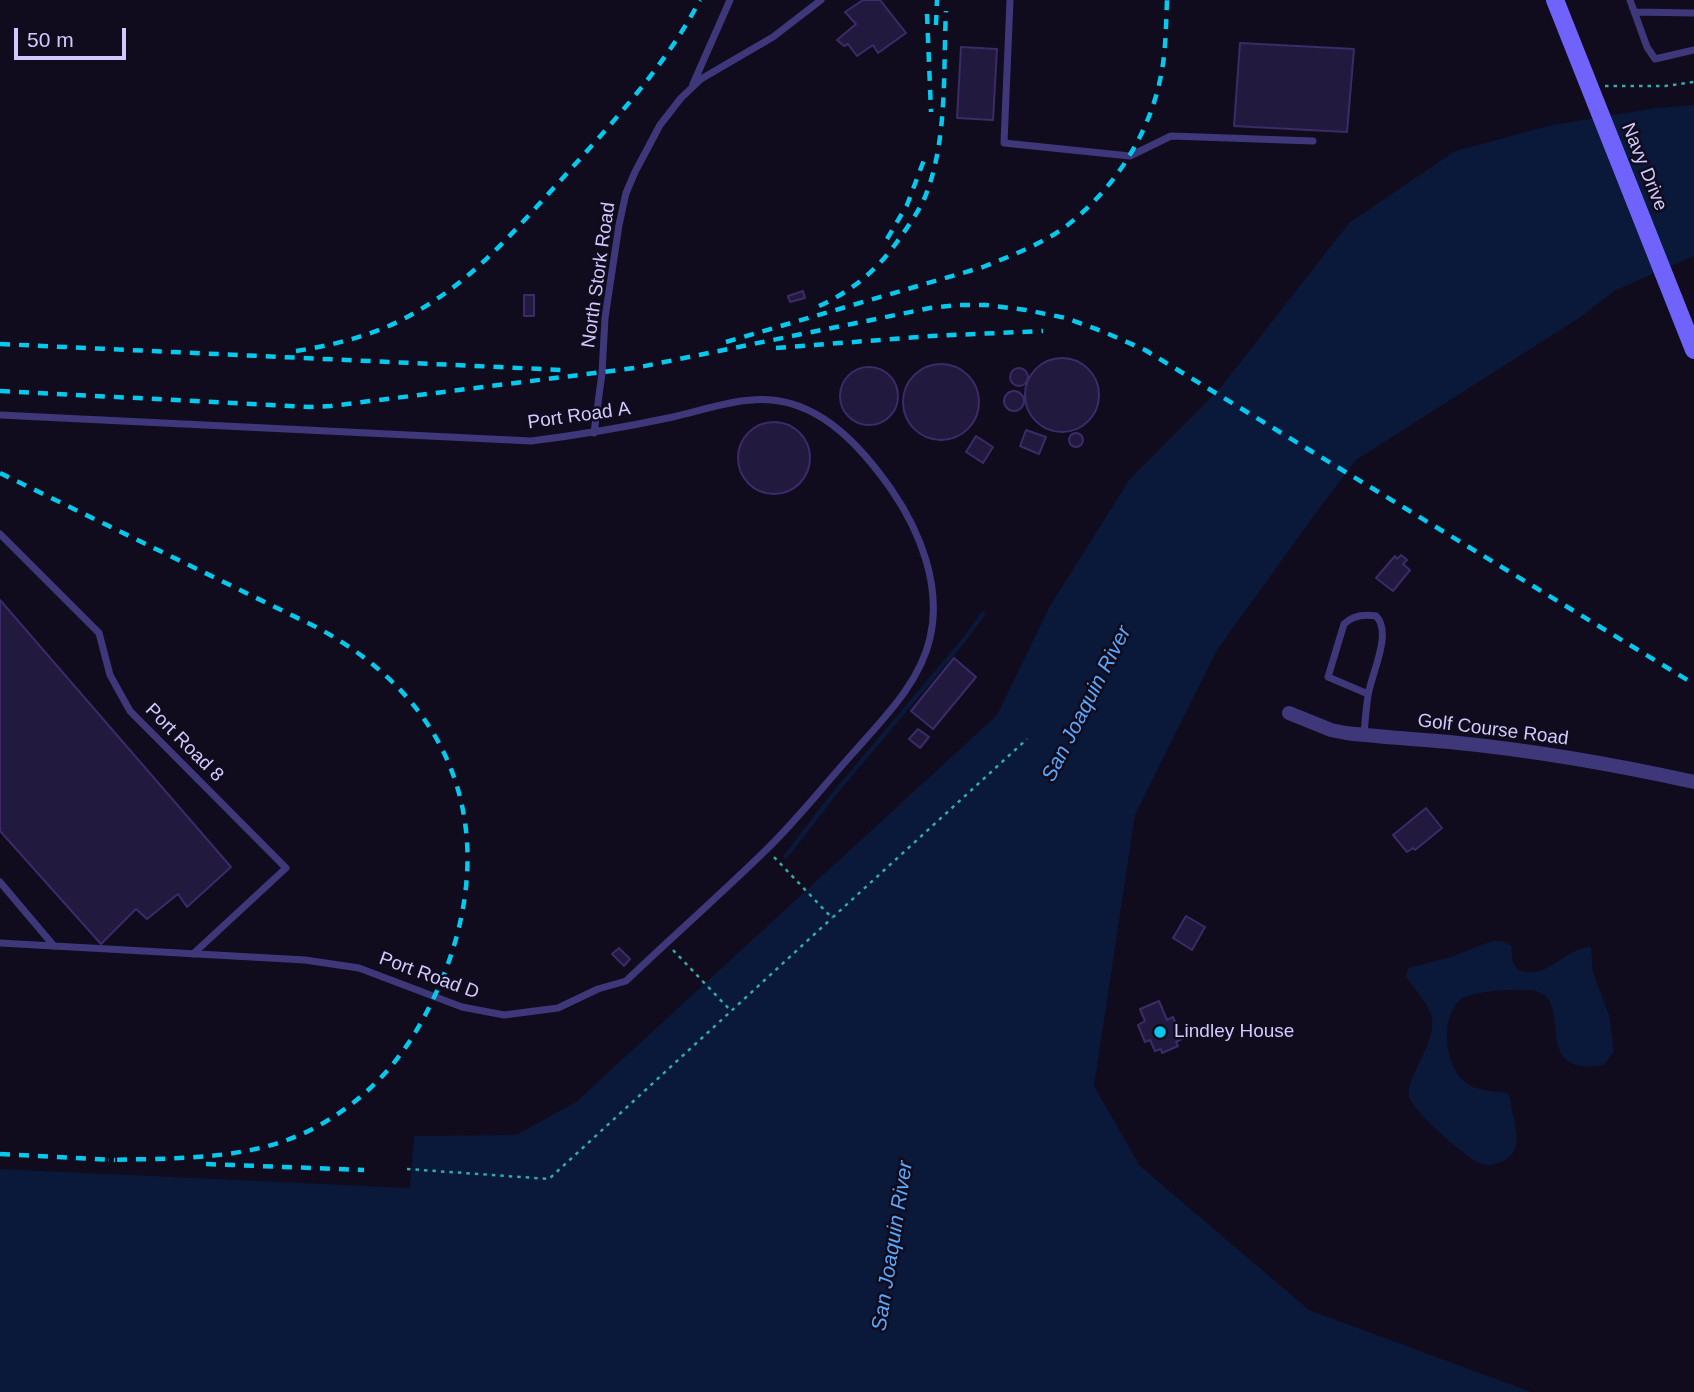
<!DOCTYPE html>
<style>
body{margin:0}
#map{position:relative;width:1694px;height:1392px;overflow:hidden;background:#100c1d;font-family:Arial,sans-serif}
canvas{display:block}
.scale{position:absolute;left:14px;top:28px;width:112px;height:32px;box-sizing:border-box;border:4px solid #d2cafe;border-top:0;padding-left:9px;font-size:21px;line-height:24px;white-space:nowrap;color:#d2cafe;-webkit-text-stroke:5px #100c1d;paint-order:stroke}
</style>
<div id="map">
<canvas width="1694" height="1392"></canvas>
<div class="scale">50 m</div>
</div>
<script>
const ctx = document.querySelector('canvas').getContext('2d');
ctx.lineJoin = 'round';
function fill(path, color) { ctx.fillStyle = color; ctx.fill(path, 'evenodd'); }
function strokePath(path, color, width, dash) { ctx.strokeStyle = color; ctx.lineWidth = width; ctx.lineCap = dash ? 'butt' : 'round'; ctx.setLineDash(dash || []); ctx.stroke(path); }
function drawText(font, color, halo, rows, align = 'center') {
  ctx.font = font + ' Arial,sans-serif'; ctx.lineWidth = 5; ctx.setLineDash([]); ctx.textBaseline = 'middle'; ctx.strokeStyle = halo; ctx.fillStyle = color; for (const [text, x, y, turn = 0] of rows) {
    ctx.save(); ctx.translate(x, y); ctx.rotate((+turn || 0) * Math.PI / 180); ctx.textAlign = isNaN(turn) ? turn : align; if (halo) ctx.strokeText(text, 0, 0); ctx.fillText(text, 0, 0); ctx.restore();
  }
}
fill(new Path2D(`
 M 1694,105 L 1694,256 L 1616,290 L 1579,318 L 1356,460 L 1318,510 L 1217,650 L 1135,815 L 1094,1086 L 1140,1166 L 1309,1310 L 1531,1392 L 0,1392 L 0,1169 L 410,1188 L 414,1136 L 516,1135 L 576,1102 L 997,715 L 1050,606 L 1129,480 L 1221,387 L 1349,223 L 1455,151 L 1552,125 L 1656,108 Z
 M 1492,941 L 1502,941 L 1511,945 L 1513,962 L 1518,970 C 1523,971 1530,973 1535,972 C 1555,969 1570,947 1591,947 L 1593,973 L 1609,1015 L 1614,1051 L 1604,1065 C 1524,1079 1581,992 1528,990 C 1513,989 1471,991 1460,1000 C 1439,1018 1445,1068 1466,1083 C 1477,1091 1495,1091 1508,1093 C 1511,1100 1511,1107 1513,1114 C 1517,1134 1523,1155 1498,1163 C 1492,1165 1487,1166 1482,1164 C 1467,1160 1416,1113 1410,1099 C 1402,1080 1442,1038 1430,1012 C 1424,999 1413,987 1406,976 L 1408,968 L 1451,957 Z`), '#0a1839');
strokePath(new Path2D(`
 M 786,856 L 834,794 L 964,640 L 983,614`), '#0a1839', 4.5);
const building = new Path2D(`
 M 863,0 L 880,0 L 906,33 L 878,53 L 873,45 L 857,56 L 848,44 L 844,46 L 837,40 L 856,24 L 845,12 Z
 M 1240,43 L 1354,49 L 1347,132 L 1234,126 Z
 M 961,47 L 997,49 L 993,120 L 957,118 Z
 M 803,291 L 805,298 L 790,302 L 788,296 Z
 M 524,295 L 534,295 L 534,316 L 524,316 Z
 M1025 395a37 37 0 1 1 74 0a37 37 0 1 1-74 0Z
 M903 402a38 38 0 1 1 76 0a38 38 0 1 1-76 0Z
 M840 396a29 29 0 1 1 58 0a29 29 0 1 1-58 0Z
 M1010 377a9 9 0 1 1 18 0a9 9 0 1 1-18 0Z
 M1004 401a10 10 0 1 1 20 0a10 10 0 1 1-20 0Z
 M738 458a36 36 0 1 1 72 0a36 36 0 1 1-72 0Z
 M 1026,430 L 1046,437 L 1039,454 L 1020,446 Z
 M1069 440a7 7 0 1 1 14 0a7 7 0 1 1-14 0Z
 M 976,436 L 993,447 L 983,463 L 966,452 Z
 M 1401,555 L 1407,560 L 1403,564 L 1410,570 L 1393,591 L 1376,578 L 1395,556 L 1397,559 Z
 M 0,600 L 231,867 L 187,907 L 178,894 L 147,919 L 136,909 L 101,944 L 0,831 Z
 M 954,658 L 976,677 L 933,729 L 911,711 Z
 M 918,729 L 929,737 L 920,748 L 909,739 Z
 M 1426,808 L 1442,828 L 1415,850 L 1413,848 L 1407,852 L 1393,835 Z
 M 1186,916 L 1205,927 L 1192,950 L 1173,938 Z
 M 619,948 L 630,959 L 624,966 L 612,954 Z
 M 1159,1001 L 1167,1020 L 1173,1017 L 1182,1039 L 1176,1042 L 1178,1046 L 1162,1053 L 1161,1049 L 1155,1051 L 1150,1040 L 1145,1042 L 1138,1025 L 1145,1021 L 1140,1009 Z`);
fill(building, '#22193e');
strokePath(building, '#3b2b69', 2);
strokePath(new Path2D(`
 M 1605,86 L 1665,86 L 1694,82
 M 774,857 L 832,918 L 1027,739
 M 673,950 L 731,1011
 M 407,1169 L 549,1179 L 832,918`), '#30acab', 2.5, [3.5, 5]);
strokePath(new Path2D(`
 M 1010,0 L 1004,143 L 1130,156 L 1171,136 L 1313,141
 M 1630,0 L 1647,47 L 1655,59 L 1694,50
 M 1636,12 L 1694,13
 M 693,84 L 730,0
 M 0,415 L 531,441 C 579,435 626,427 673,417 C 704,410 739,397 772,400 C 824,405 862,448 891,489 C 920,531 942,586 930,638 C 920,683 883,719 854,752 C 825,784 797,820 766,850 C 720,895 672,937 626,981 L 598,989 L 558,1008 L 504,1015 L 462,1007 L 359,968 L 305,960 L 0,943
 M 594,433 L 602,373 L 605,318 L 619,225 L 626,193 L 635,172 L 660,125 L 681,98 L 701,79 L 773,37 L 821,0
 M 0,534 L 99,633 L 110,675 L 130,711 L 286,868 L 193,954
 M 1364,735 C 1365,722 1366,708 1368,696 C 1371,674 1393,633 1376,616 C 1364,614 1353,615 1344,624 L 1328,677 L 1368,694
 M 0,882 L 54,946`), '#3e387b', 7);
strokePath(new Path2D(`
 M 1289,713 L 1331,730 L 1346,733 C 1380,737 1415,739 1449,742 C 1531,750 1613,764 1694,782`), '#3e387b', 14);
strokePath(new Path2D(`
 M 1555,0 L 1694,350`), '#6f63fb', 18);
strokePath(new Path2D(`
 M 927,14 L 931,112
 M 936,25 L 937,0
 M 887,239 L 907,205 L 924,160
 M 819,306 C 852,291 876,271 897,242 C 907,228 918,213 925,197 C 948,140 943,71 946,11
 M 726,342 L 983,267 C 1010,256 1037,246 1061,230 C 1113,192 1151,134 1162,70 C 1166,47 1166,23 1167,0
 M 0,344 L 563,370
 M 776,348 L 931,336 L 1043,331
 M 296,351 C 340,344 383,333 421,309 C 477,276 517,228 561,180 C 611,124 665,67 700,0
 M 0,391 L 310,407 L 331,406 L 635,368 L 930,308 L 957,305 L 986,305 L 1026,310 L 1066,318 L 1104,332 L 1145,350 L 1694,684
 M 0,473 L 316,627 C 455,701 501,832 443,977 C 416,1042 382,1089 320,1125 C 257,1161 178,1158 108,1160
 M 0,1154 L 115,1160
 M 206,1164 L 364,1170`), '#06c9ed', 4.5, [10, 9]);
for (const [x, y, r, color] of [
 [1160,1032,7,"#06c9ed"]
]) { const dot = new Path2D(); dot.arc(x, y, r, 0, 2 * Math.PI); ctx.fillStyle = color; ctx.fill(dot); strokePath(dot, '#100c1d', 2.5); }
drawText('19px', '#d2cafe', '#100c1d', [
 ["Navy Drive",1644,167,68],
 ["North Stork Road",599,275,-82],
 ["Port Road A",579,416,-8],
 ["Golf Course Road",1493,730,7],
 ["Port Road 8",184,743,45],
 ["Port Road D",429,976,20]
]);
drawText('19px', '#d2cafe', '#100c1d', [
 ["Lindley House",1174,1032]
], 'left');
drawText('italic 21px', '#5aa8fb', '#100c1d', [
 ["San Joaquin River",1087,704,-63],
 ["San Joaquin River",893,1246,-81]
]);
</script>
